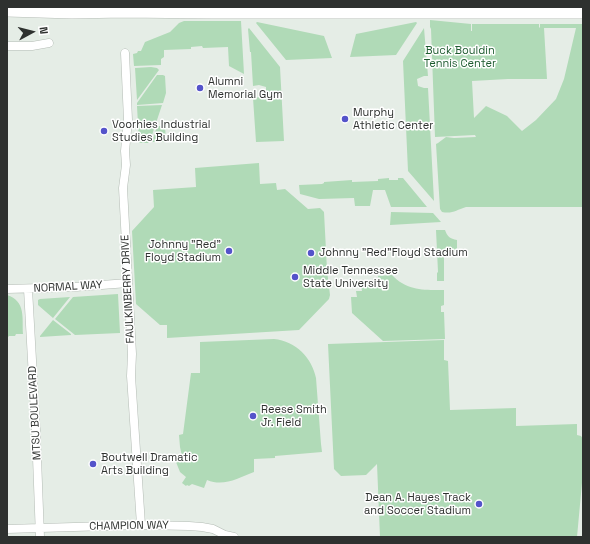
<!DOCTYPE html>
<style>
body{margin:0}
#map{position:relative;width:590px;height:544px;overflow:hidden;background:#e5ede6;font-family:"Space Grotesk",sans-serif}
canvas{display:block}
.frame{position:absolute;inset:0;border:8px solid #2e312f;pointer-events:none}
.north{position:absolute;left:12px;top:12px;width:40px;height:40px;-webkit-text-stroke:3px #fff;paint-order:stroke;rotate:83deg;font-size:11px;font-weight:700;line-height:16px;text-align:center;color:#2e312f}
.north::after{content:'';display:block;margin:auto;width:14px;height:18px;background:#2e312f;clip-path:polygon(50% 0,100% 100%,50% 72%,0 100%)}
</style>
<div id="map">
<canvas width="590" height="544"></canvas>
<div class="frame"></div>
<div class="north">N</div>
</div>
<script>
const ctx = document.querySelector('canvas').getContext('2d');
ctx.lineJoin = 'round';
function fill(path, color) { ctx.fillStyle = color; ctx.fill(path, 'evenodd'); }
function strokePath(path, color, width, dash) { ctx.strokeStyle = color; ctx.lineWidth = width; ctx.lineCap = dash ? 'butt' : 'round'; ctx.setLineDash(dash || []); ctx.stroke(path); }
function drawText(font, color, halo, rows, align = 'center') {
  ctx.font = font + ' "Space Grotesk",sans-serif'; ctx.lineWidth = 3; ctx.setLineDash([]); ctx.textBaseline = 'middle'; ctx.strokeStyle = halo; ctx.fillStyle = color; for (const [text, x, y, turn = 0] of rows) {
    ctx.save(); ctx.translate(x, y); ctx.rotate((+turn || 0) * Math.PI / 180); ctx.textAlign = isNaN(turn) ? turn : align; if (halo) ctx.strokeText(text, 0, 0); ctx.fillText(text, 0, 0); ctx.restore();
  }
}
fill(new Path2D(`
 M 430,20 L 471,24 L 471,31 L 472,31 L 472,24 L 539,24 L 539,28 L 540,27 L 540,24 L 583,24 L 583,207 L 466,207 C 456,210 453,214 442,212 L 440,209 L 436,144 L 438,143 L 446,137 L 454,138 L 476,137 L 475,135 L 435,137 L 431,29 L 430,27 ZM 544,28 L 576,28 L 564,79 L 556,99 L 536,120 L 522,131 L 507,116 L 486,106 L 474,118 L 472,81 L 508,79 L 547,79 Z
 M 184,21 L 241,21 L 244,74 L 229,66 L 228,47 L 203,48 L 202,46 L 191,47 L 191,49 L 164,50 L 164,57 L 161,59 L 161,65 L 134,66 L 133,54 L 137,53 L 138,51 L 141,51 L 145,42 L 170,32 L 179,23 Z
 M 257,22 L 324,36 L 332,58 L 286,60 L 256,23 Z
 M 416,22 L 417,23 L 396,55 L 350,57 L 356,34 Z
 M 249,28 L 280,67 L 284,141 L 256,142 L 253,98 L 260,97 L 266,95 L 266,87 L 259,85 L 253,86 L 251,52 L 250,52 L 248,29 Z
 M 424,28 L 428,76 L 424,76 L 417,79 L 418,86 L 424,88 L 428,88 L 434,201 L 408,171 L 403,61 Z
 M 151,67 L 157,68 L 159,70 L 137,100 L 135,68 Z
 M 157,75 L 163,75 L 165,76 L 166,93 L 163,103 L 137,105 L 137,103 Z
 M 162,105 L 150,141 L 148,143 L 139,143 L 137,106 Z
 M 157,126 L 165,126 L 166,141 L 165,142 L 152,142 Z
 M 259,163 L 260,184 L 276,183 L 277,190 L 285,189 L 308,209 L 320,208 L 324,212 L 327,270 L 330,295 L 329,299 L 299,330 L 167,338 L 167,325 L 160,325 L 136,304 L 132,231 L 154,207 L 153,190 L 196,187 L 195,168 Z
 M 389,178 L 389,180 L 398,180 L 398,178 L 403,178 L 427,207 L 391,207 L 385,190 L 373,190 L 370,206 L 355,206 L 354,198 L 319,199 L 300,194 L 299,185 L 322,184 L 324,183 L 324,182 L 352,180 L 352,182 L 378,181 L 378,179 Z
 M 391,212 L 433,213 L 441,222 L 390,225 Z
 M 436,230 L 445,230 C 447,236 450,239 457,240 L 457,252 L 444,253 L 444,281 L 437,281 L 437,273 L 438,272 Z
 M 392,275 C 407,291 424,290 444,290 L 444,305 L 441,306 L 441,312 L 444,312 L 445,339 L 383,341 L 352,313 L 351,297 L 357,297 L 356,291 L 362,291 L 361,286 L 373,285 L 372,280 L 378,279 L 378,276 Z
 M 118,294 L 120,333 L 75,335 L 55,319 L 73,297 Z
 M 7,295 C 26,301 22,318 23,334 L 16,334 L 15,336 L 9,336 L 7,338 Z
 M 70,297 L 53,318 L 38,305 L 38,300 L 40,299 Z
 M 53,320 L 71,334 L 71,335 L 40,337 L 40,336 Z
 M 274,339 C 296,341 312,358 316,378 L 321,444 L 322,452 L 275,456 L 275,458 L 254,459 L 254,472 C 238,478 224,487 207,480 L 204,488 L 192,484 L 189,486 L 187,485 L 186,486 L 182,483 L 186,477 L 180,472 L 176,462 L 182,456 L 180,447 L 179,435 L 183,434 L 191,373 L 200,373 L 200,342 Z
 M 444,340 L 444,360 L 448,361 L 450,410 L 516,408 L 516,426 L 577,424 L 577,435 L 581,436 L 583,439 L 583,472 L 577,537 L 380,537 L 377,464 L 366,475 L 341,476 L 334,469 L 328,344 Z`), '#b0dab7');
const minor = new Path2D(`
 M 7,46 L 32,46 L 49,43
 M 125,53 L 128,120 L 125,151 L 126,165 L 123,188 L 132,354 L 131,376 L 141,525
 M 7,289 L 75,287 L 128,283
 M 28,289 L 36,431 L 40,537
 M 7,529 L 141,525 L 189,526 L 202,527 L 213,529 L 225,535 L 234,537`);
const secondary = new Path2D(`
 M 7,11 L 72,13 L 124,12 L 211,13 L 583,13`);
strokePath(minor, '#b4bcb5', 9);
strokePath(secondary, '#b4bcb5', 12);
strokePath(minor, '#fff', 8);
strokePath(secondary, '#fff', 11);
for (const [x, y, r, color] of [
 [200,88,4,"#5453ca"],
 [345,119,4,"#5453ca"],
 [104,131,4,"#5453ca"],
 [229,251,4,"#5453ca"],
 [311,253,4,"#5453ca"],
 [295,277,4,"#5453ca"],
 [253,416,4,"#5453ca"],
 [93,464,4,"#5453ca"],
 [479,504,4,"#5453ca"]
]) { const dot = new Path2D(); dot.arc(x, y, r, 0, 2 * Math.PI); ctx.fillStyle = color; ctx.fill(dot); strokePath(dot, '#fff', 1.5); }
drawText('11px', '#1e5c30', '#fff', [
 ["Buck Bouldin",460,51],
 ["Tennis Center",460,64]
]);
drawText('11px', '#2e312f', '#fff', [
 ["Alumni",208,82],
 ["Memorial Gym",208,95],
 ["Murphy",353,113],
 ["Athletic Center",353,126],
 ["Voorhies Industrial",112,125],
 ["Studies Building",112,138],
 ["Johnny \"Red\"",221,245,"right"],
 ["Floyd Stadium",221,258,"right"],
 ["Johnny \"Red\"Floyd Stadium",319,253],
 ["Middle Tennessee",303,271],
 ["State University",303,284],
 ["Reese Smith",261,410],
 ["Jr. Field",261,423],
 ["Boutwell Dramatic",101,458],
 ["Arts Building",101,471],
 ["Dean A. Hayes Track",471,498,"right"],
 ["and Soccer Stadium",471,511,"right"]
], 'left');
drawText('11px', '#2e312f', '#fff', [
 ["NORMAL WAY",68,287,-3],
 ["FAULKINBERRY DRIVE",128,289,-93],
 ["MTSU BOULEVARD",35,413,-93],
 ["CHAMPION WAY",129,526,-1]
]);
</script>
